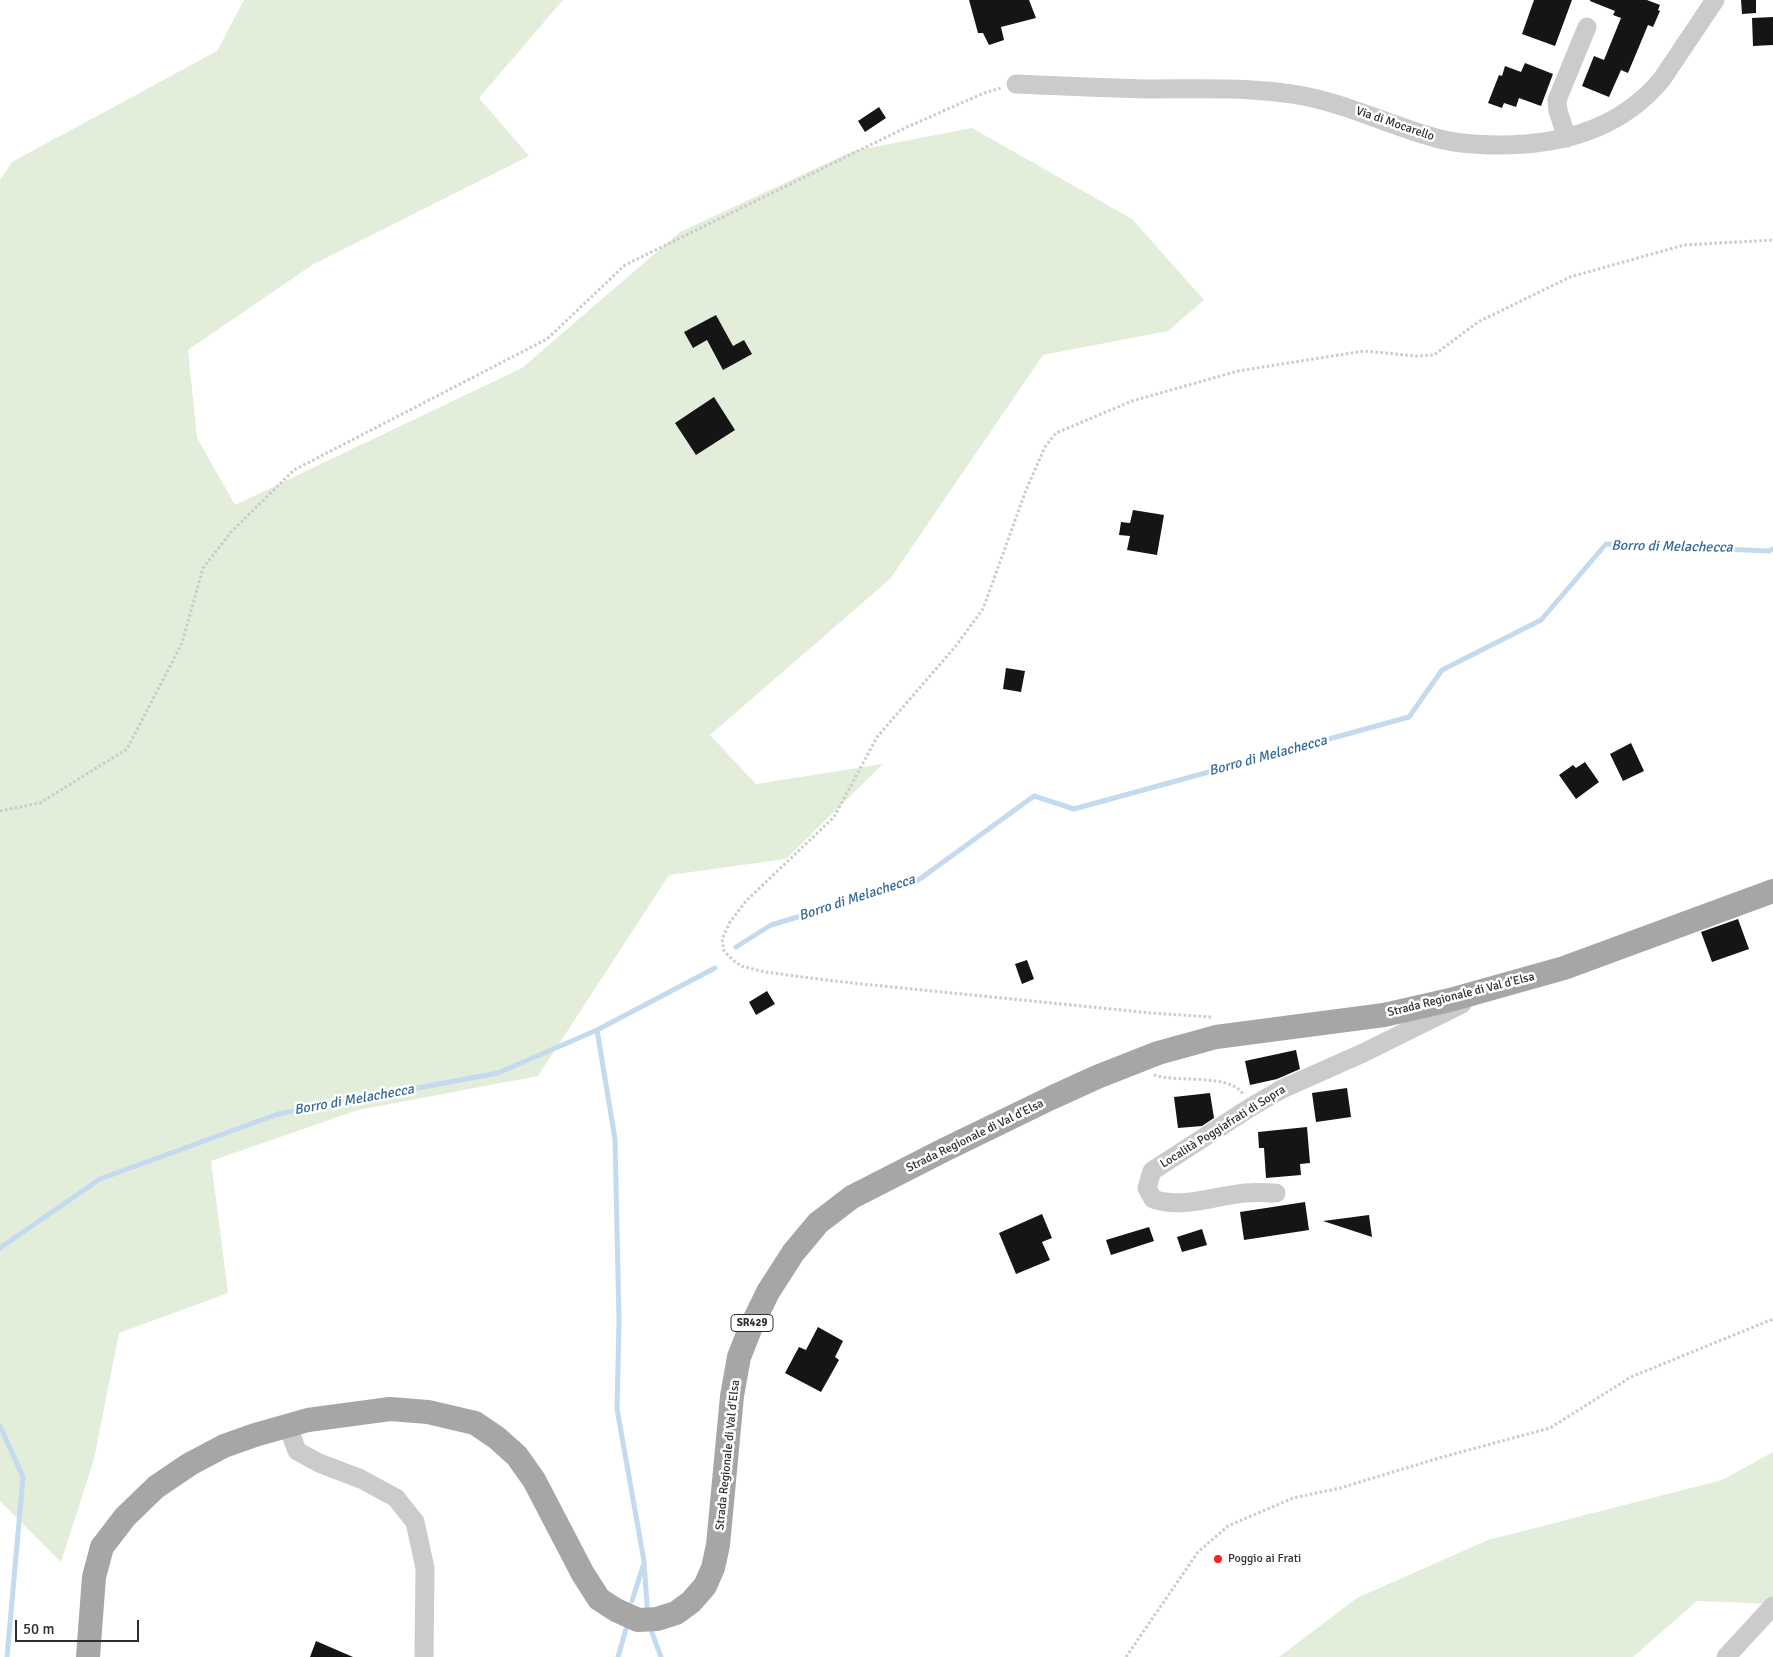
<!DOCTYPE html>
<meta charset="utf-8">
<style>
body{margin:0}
#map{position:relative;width:1773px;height:1657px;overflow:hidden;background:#fff;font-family:Signika,sans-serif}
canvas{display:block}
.scale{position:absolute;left:15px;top:1620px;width:124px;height:22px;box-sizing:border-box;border:2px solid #2e2e2e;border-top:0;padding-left:6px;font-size:15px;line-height:18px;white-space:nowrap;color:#2e2e2e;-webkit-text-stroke:4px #fff;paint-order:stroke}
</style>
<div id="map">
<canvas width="1773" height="1657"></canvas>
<div class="scale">50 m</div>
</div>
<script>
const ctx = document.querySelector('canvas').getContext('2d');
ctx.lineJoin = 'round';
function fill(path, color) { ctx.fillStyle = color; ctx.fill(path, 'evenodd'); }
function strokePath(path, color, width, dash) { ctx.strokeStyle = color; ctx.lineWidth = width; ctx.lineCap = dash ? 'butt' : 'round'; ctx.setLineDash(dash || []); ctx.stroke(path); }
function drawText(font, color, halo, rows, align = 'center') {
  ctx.font = font + ' Signika,sans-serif'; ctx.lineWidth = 5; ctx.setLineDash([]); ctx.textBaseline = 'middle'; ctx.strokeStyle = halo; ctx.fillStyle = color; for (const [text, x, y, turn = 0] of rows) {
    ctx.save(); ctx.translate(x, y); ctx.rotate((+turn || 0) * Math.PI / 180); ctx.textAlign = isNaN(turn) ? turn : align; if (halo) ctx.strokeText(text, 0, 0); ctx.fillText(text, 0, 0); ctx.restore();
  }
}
fill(new Path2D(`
 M 244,0 L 563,0 L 479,98 L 529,156 L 312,265 L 188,350 L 197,438 L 235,505 L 522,368 L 680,232 L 853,151 L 972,128 L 1132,219 L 1204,300 L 1168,331 L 1043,355 L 890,579 L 710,735 L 756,784 L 883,764 L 786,859 L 669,875 L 538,1076 L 358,1110 L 211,1161 L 228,1293 L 119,1333 L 94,1459 L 61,1562 L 0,1501 L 0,180 L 12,162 L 217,51 Z
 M 1773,1452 L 1773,1604 L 1697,1601 L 1633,1657 L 1279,1657 L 1357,1598 L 1488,1540 L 1722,1480 Z`), '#e2edda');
strokePath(new Path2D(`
 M 736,947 L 771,925 L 917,881 L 1034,796 L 1074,809 L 1409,717 L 1442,670 L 1541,620 L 1606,544 L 1769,551 L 1773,549
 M 597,1030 L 615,1139 L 619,1321 L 617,1409 L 644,1561 L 647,1606
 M 0,1248 L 100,1179 L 278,1114 L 498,1073 L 597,1030 L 715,968
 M 0,1426 L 23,1477 L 7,1657
 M 632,1601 L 643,1566
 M 651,1630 L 661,1657
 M 618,1657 L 626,1629`), '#c4daef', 5);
fill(new Path2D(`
 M 969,0 L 1029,0 L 1036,18 L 1001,27 L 1004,40 L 989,45 L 983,33 L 978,33 Z
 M 1534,0 L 1572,0 L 1555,46 L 1522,34 Z
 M 1590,0 L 1647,0 L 1660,5 L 1658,10 L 1660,11 L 1653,27 L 1648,25 L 1628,73 L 1621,70 L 1609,97 L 1582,86 L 1594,56 L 1604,60 L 1621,18 L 1613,15 L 1615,11 L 1590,1 Z
 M 1741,0 L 1756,0 L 1756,13 L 1742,14 Z
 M 1773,17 L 1773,45 L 1753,46 L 1752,18 Z
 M 1525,63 L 1553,74 L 1541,106 L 1519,98 L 1516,107 L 1504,103 L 1502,108 L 1488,103 L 1499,75 L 1502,76 L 1505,66 L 1521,72 Z
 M 879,107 L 886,118 L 865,132 L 858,121 Z
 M 716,315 L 733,346 L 744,340 L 752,354 L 723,370 L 707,340 L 693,348 L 684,332 Z
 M 714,397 L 735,430 L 696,455 L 675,423 Z
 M 1133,510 L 1164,515 L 1157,555 L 1127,550 L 1130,536 L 1119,535 L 1121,522 L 1130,523 Z
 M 1006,668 L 1025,671 L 1021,692 L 1003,689 Z
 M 1631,743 L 1644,771 L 1623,781 L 1610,754 Z
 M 1585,762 L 1599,782 L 1576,799 L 1559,775 L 1573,765 L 1576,768 Z
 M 1738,919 L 1749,949 L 1712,962 L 1701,932 Z
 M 1027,960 L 1034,979 L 1022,984 L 1015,964 Z
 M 767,991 L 775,1004 L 756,1015 L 749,1002 Z
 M 1296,1050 L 1300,1069 L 1277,1079 L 1250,1085 L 1245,1061 Z
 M 1347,1088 L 1351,1117 L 1316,1122 L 1312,1093 Z
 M 1210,1093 L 1214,1118 L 1202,1126 L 1178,1128 L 1174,1097 Z
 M 1307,1127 L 1310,1163 L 1300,1164 L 1301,1175 L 1266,1178 L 1264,1148 L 1259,1148 L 1258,1132 Z
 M 1305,1202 L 1309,1230 L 1244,1240 L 1240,1212 Z
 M 1042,1214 L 1052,1238 L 1042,1242 L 1050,1260 L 1016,1274 L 999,1233 Z
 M 1369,1215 L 1372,1237 L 1323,1221 Z
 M 1149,1227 L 1154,1241 L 1111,1255 L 1106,1240 Z
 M 1202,1229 L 1207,1245 L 1182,1252 L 1177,1237 Z
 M 818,1327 L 843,1341 L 835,1357 L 839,1360 L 821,1392 L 785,1373 L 799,1347 L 806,1350 Z
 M 316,1641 L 353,1657 L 310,1657 Z`), '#151515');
strokePath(new Path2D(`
 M 0,811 L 40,803 L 127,749 L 182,643 L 203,568 L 231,532 L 294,470 L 547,339 L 625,265 L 905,128 L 984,93 L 1001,88
 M 1211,1017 L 1151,1013 L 834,981 L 765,972 L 741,966 L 733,960 L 724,951 L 722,939 L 730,922 L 746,901 L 834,817 L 877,737 L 955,647 L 983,609 L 1026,490 L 1045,447 L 1056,433 L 1132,401 L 1238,371 L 1364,351 L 1416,356 L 1434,355 L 1478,322 L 1570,277 L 1684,245 L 1773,240
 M 1154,1075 C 1177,1083 1229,1073 1243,1094
 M 1126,1657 L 1198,1552 L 1228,1526 L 1293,1498 L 1340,1488 L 1439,1458 L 1550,1428 L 1631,1377 L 1773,1319`), '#cbcbcb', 3, [2.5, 2.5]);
strokePath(new Path2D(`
 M 1016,84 C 1060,86 1104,88 1148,89 C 1193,89 1239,87 1284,93 C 1339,99 1384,124 1436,138 C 1457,144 1478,145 1500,145 C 1562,145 1621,129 1662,79 L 1715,0
 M 1567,138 L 1558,111 L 1557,100 L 1587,27
 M 1276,1193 C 1266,1193 1255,1192 1245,1193 C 1214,1196 1183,1209 1153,1199 L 1147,1188 L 1152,1171 L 1251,1107 L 1282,1089 L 1363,1053 L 1462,1004
 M 287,1424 L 297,1451 L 319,1463 L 361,1479 L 396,1498 L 415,1522 L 425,1568 L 424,1657
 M 1726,1657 L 1773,1606`), '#cbcbcb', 19);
strokePath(new Path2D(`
 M 88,1657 L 94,1577 L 102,1547 L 125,1517 L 156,1487 L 190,1464 L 224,1446 L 255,1435 L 308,1420 L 390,1409 L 428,1412 L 475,1423 L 497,1438 L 517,1456 L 534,1480 L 583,1574 L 599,1599 L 616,1610 L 638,1620 L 657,1619 L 676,1613 L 691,1602 L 705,1586 L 713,1568 L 718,1545 L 732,1396 L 739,1357 L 750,1329 L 768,1292 L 793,1253 L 818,1223 L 852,1197 L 944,1150 L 1051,1098 L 1097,1077 L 1158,1053 L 1216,1037 L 1384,1015 L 1450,1000 L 1564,968 L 1773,891`), '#a6a6a6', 24);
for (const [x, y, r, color] of [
 [1218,1559,5,"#f7231e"]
]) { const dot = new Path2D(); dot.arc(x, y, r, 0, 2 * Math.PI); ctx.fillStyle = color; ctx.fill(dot); strokePath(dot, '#fff', 2); }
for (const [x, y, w] of [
 [752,1323,42]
]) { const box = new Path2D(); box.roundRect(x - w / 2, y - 8.5, w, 17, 4); ctx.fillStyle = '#fff'; ctx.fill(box); strokePath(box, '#2e2e2e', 1); }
drawText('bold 11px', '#2e2e2e', null, [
 ["SR429",752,1323]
]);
drawText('12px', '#2e2e2e', '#fff', [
 ["Via di Mocarello",1395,124,19],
 ["Strada Regionale di Val d'Elsa",1461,995,-14],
 ["Località Poggiafrati di Sopra",1223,1127,-32],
 ["Strada Regionale di Val d'Elsa",975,1136,-26],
 ["Strada Regionale di Val d'Elsa",728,1455,-84]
]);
drawText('12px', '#2e2e2e', '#fff', [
 ["Poggio ai Frati",1228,1559]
], 'left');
drawText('italic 14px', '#346898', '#fff', [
 ["Borro di Melachecca",1672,547,1],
 ["Borro di Melachecca",1268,756,-15],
 ["Borro di Melachecca",857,898,-18],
 ["Borro di Melachecca",354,1100,-10]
]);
</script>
